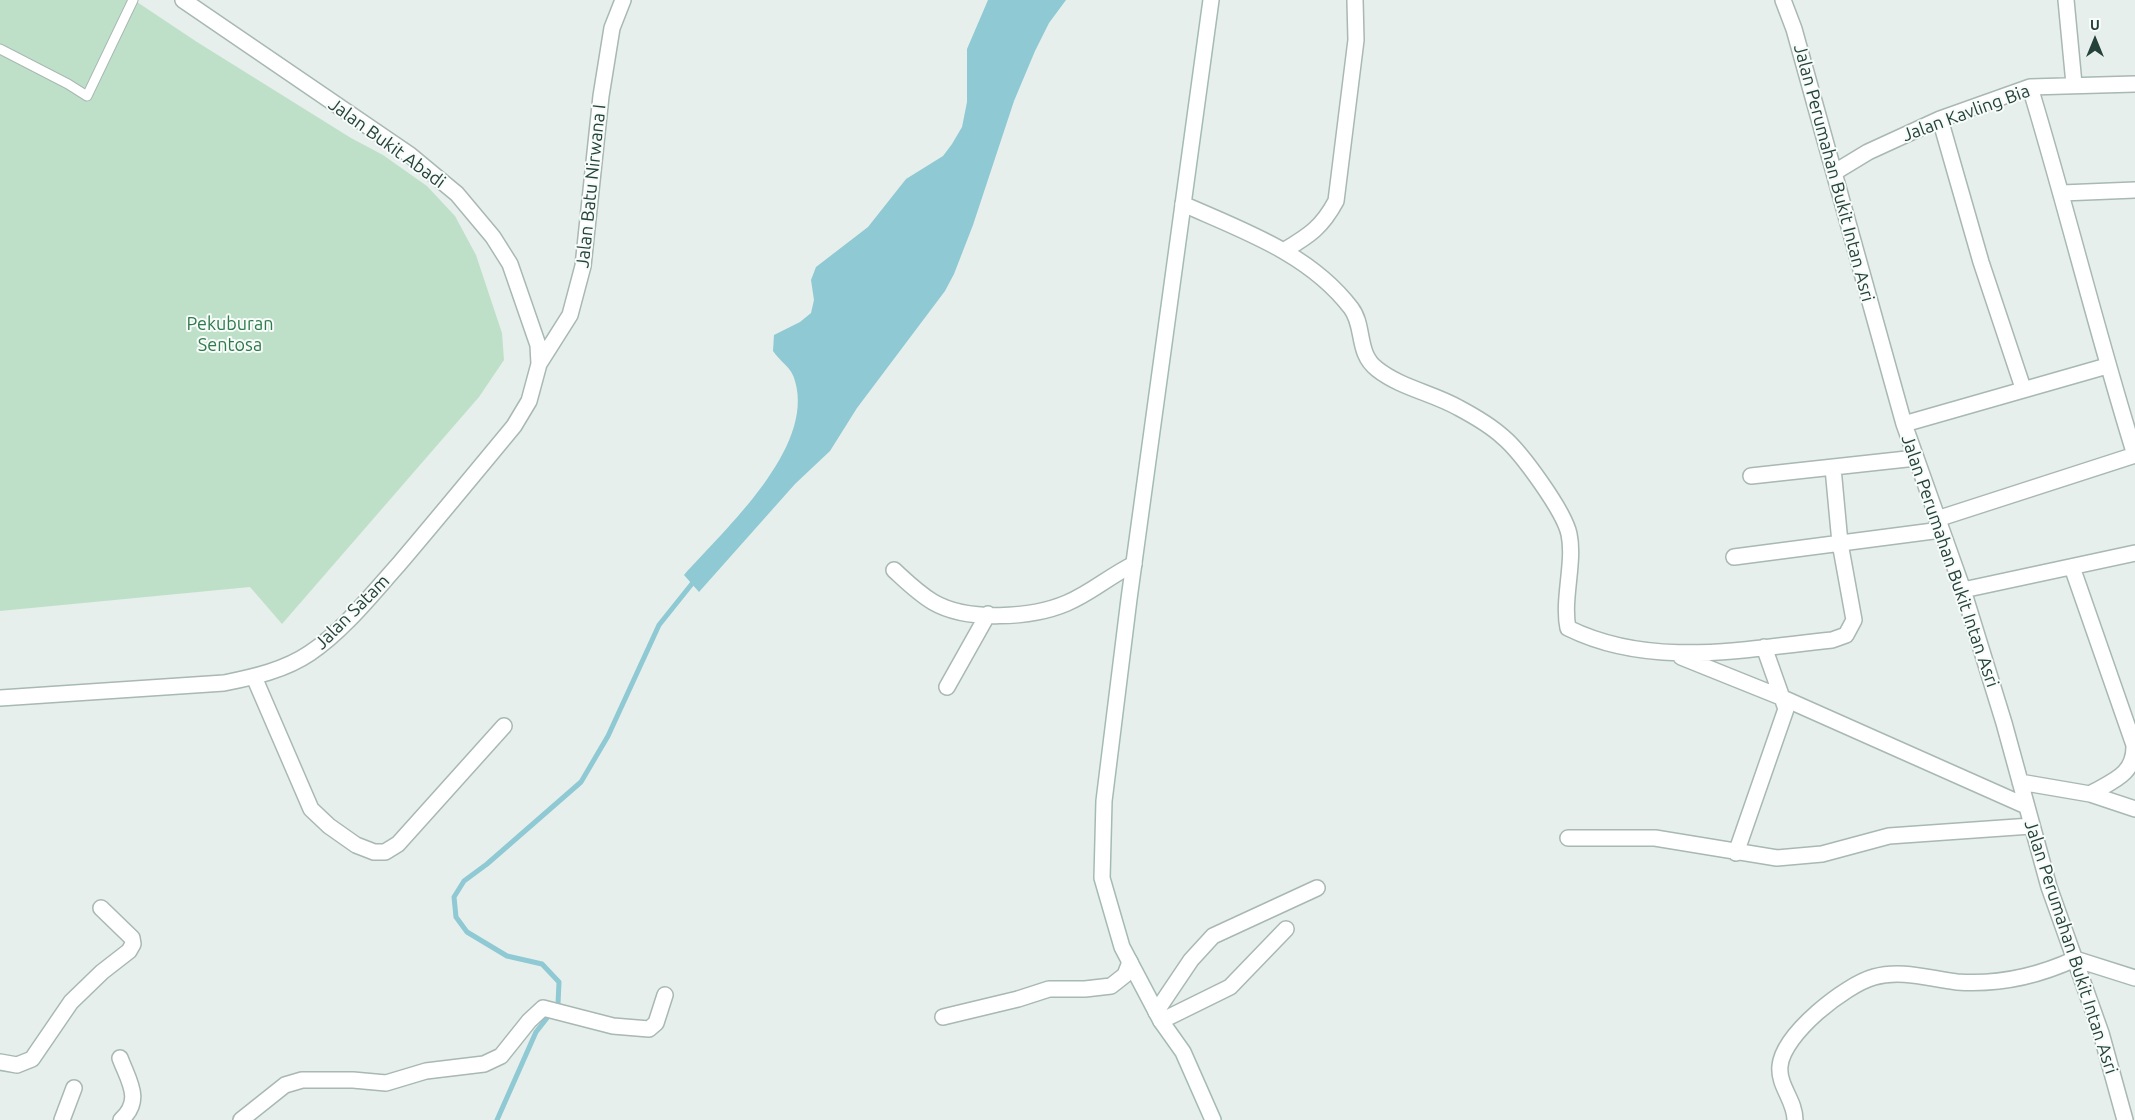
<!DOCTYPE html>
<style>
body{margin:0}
#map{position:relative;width:2135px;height:1120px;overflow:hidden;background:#e6efeb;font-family:Ubuntu,sans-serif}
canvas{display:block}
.north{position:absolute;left:2070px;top:15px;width:50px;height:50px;-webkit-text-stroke:4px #f7fbf9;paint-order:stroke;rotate:0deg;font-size:14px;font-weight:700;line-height:20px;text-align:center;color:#24423a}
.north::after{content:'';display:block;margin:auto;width:18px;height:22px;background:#24423a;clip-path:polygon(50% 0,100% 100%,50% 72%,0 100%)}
</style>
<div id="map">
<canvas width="2135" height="1120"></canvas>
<div class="north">U</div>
</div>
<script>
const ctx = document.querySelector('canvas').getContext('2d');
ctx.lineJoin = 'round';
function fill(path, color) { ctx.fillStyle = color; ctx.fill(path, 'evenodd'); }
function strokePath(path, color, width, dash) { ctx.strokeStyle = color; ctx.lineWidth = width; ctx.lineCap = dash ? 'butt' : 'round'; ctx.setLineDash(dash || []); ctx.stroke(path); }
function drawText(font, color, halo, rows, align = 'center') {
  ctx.font = font + ' Ubuntu,sans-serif'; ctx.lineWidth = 4; ctx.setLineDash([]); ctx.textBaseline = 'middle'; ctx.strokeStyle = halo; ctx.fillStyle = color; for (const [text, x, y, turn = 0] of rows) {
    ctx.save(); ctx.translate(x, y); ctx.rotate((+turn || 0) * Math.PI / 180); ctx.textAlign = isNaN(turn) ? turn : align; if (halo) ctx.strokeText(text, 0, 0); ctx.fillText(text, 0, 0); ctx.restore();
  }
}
fill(new Path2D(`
 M 0,0 L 134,0 L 197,42 L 351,138 L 383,155 L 427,186 L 455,216 L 476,255 L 502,333 L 504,360 L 479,397 L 282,624 L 250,587 L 0,611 Z`), '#bfe0c8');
fill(new Path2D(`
 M 988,0 L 1066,0 L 1049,23 L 1035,51 L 1014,101 L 973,225 L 954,274 L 945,291 L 857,408 L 830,451 L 795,484 L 699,592 L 684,575 C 725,529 815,448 795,381 C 792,367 780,362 773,351 L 774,335 L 800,322 L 811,313 L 814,300 L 811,280 L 816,267 L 868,227 L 906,179 L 943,156 L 952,144 L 962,127 L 967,102 L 967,49 Z`), '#8ec9d4');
strokePath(new Path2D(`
 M 497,1120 L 536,1032 L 558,1004 L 559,982 L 542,964 L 507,956 L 467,932 L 456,917 L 454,897 L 464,881 L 487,864 L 581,782 L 608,736 L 659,625 L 695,580`), '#8ec9d4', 5);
const lane = new Path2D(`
 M 0,49 L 68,84 L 87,96 L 133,0`);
const street = new Path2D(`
 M 1783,0 L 1794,29 L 1904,424 L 1963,590 L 2004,723 L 2049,887 L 2101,1033 L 2125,1120
 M 2066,0 L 2074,84
 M 2030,87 C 2067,209 2097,333 2135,455
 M 1940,119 L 1981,262 L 2023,388
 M 1835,172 L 1868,152 L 1940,119 L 2030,87 L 2135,84
 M 2062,193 L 2135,190
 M 1183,204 C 1244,231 1310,254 1351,308 C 1365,326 1356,353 1377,369 C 1401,388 1433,393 1459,408 C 1474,416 1491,426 1503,437 C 1521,452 1564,511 1569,534 C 1575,562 1562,600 1568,628 C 1651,669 1744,649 1832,640 L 1846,635 L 1854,620 L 1840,543 L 1833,468
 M 1285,250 C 1310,235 1322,227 1336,201 L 1356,40 L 1355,0
 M 539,364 L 570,315 L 583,266 L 601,96 L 612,28 L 623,0
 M 1904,424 L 2107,366
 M 1751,476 L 1916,458
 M 1937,519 L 2135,455
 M 1734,557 L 1941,530
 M 2072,567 L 2134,745 C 2135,775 2112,781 2090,794
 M 894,570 C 906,581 918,593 933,602 C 967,622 1032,618 1067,603 C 1091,593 1111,575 1134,564
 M 1963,590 L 2135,553
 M 1681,657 L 1783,698 L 2026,806
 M 254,677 L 311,809 L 329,826 L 356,845 L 374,852 L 385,852 L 398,844 L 504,726
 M 947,687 L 988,614
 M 0,698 L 224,683 C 254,677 285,670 310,653 C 344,630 372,594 399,564 C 438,518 476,472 514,426 L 529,401 L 539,364 L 538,345 L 510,264 L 493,237 L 457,194 L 410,155 L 183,0
 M 2020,782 L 2090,794 L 2135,809
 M 1568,838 L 1655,838 L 1777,858 L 1822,854 L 1889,836 L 2031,826
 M 1736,853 L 1786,709 L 1764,647
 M 1156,1012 L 1191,960 L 1213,936 L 1317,888
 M 943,1017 L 1018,999 L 1049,989 L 1085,989 L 1111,986 L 1125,975 L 1130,962
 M 1161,1021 L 1230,987 L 1286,929
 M 120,1058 C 129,1082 143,1100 121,1120
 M 0,1062 L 17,1065 L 32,1059 L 71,1002 L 102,972 L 129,951 L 133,944 L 132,938 L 101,908
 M 62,1120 L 74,1088
 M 241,1120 L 285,1085 L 302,1080 L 353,1080 L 386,1083 L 426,1071 L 484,1064 L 501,1056 L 529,1021 L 543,1008 L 613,1026 L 649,1029 L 656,1023 L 665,995
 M 1795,1120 C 1795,1100 1778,1086 1780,1066 C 1783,1034 1845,985 1874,977 C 1902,969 1930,979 1957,982 C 1999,985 2038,976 2075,959 L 2135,978`);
const secondary = new Path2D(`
 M 1211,0 L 1129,599 L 1104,801 L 1102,878 L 1122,947 L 1161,1021 L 1183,1052 L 1213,1120`);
strokePath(lane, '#a8b8b2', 11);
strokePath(street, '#a8b8b2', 18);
strokePath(secondary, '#a4bbb3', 18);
strokePath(lane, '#fff', 9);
strokePath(street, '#fff', 15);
strokePath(secondary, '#fff', 15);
drawText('18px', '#24423a', '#f7fbf9', [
 ["Jalan Kavling Bia",1966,113,-20],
 ["Jalan Bukit Abadi",387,143,36],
 ["Jalan Perumahan Bukit Intan Asri",1834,173,75],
 ["Jalan Batu Nirwana I",591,186,-84],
 ["Jalan Perumahan Bukit Intan Asri",1950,561,71],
 ["Jalan Satam",352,612,-45],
 ["Jalan Perumahan Bukit Intan Asri",2071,947,72]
]);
drawText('18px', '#2d7a4b', '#f7fbf9', [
 ["Pekuburan",230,324],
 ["Sentosa",230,345]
]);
</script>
